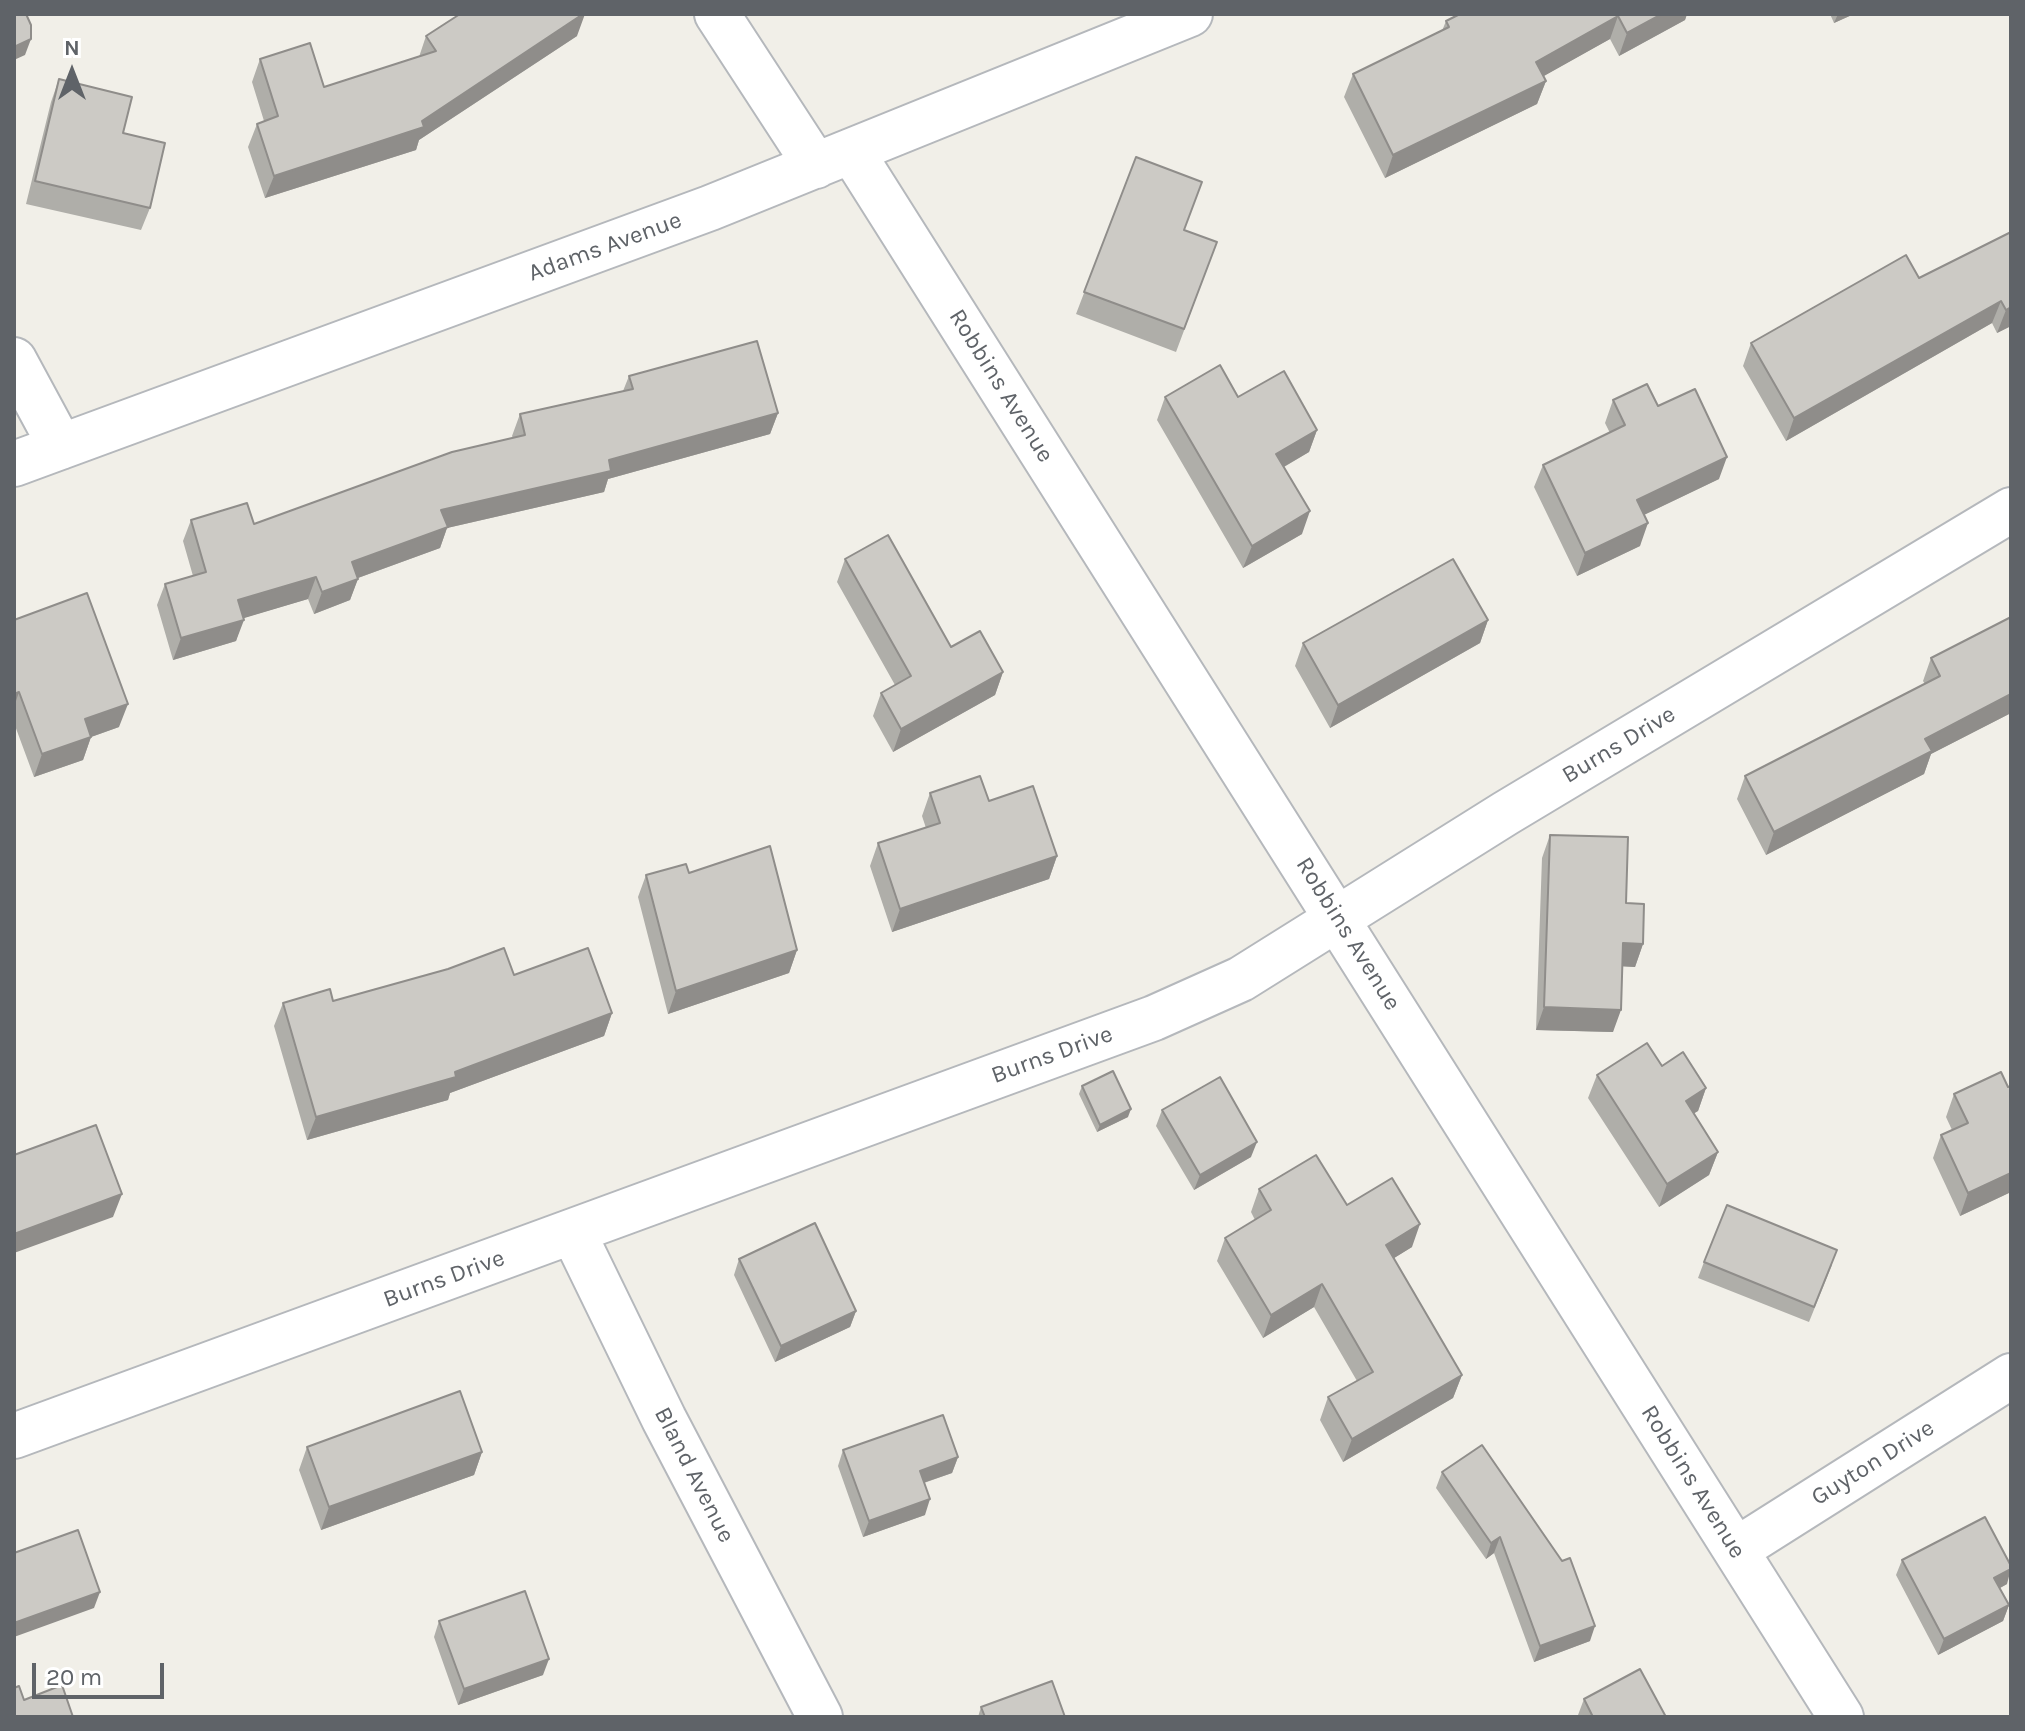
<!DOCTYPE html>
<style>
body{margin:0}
#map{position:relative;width:2025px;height:1731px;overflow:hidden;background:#f1efe8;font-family:Karla,sans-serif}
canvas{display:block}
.frame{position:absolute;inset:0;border:16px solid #5f6368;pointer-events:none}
.north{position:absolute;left:32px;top:32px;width:80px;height:80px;-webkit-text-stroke:6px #fff;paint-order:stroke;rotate:0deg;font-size:22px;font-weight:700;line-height:32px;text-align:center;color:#5f6368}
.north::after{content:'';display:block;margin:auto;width:28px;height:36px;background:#5f6368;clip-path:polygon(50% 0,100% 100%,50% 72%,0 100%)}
.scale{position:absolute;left:32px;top:1663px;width:132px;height:36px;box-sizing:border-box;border:4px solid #5f6368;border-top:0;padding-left:10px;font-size:24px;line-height:28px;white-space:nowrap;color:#5f6368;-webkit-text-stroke:6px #fff;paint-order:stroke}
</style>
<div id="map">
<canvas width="2025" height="1731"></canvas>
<div class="frame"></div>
<div class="north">N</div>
<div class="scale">20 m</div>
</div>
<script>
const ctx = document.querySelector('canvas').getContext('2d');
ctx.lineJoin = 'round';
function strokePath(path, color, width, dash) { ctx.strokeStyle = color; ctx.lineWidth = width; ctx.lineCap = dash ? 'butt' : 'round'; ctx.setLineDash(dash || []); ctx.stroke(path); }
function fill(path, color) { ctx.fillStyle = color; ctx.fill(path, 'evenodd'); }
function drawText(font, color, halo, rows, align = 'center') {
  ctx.font = font + ' Karla,sans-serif'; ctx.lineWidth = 6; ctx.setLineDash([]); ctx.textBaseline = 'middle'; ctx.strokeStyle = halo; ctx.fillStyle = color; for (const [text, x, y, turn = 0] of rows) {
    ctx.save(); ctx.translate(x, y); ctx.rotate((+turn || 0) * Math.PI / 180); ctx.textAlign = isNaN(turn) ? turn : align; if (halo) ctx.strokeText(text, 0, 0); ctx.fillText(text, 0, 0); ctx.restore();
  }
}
const minor = new Path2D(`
 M 717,14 L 816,166
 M 852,152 L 1841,1717
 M 14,360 L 61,447
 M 14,464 L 710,208 L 1190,14
 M 573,1232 L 664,1419 L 820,1717
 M 14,1436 L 1154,1018 L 1241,979 L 1506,813 L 2011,510
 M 1736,1550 L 2011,1376`);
strokePath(minor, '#b5b8bc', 48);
strokePath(minor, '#fff', 44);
fill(new Path2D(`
 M 1460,14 L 1687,14 L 1685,20 L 1619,56 L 1610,39 L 1543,76 L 1546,81 L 1537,104 L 1385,178 L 1344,97 L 1353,74 L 1442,31 L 1446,21 Z
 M 1830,14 L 1854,14 L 1834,23 Z
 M 426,36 L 577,36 L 419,140 L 416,150 L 265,198 L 248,147 L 257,124 L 264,121 L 252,82 L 260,59 L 324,87 L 419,57 Z
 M 59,79 L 123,133 L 150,208 L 141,230 L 26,204 L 51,102 Z
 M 1136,157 L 1184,230 L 1217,242 L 1176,352 L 1076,314 Z
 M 2011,232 L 2011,326 L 1997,333 L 1992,323 L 1786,441 L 1743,366 L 1751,343 L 1919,278 Z
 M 629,376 L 778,413 L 770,434 L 608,479 L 604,492 L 447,528 L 440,548 L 358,578 L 350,600 L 314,614 L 308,599 L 243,618 L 236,641 L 173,660 L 157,605 L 165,584 L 193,576 L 183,541 L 191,520 L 254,524 L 513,438 L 512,436 L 520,414 L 623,391 Z
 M 1165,397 L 1238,397 L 1317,430 L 1309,452 L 1284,467 L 1302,534 L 1243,568 L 1157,420 Z
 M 1613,400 L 1658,406 L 1719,479 L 1644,515 L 1640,546 L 1577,576 L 1534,487 L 1543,465 L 1610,433 L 1605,423 Z
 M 845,559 L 951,647 L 1003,672 L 995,695 L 893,752 L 873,716 L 881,693 L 895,685 L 837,582 Z
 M 2011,617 L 2011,713 L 1931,754 L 1924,774 L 1766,855 L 1737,799 L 1745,776 L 1925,684 L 1923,681 L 1931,658 Z
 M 14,620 L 119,727 L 91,737 L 83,760 L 34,777 L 14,723 Z
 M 1488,620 L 1480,643 L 1330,728 L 1295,666 L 1303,643 Z
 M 930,793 L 989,801 L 1057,856 L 1049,879 L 892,932 L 870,866 L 878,843 L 926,828 L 922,816 Z
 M 1550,835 L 1626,903 L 1643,944 L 1635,967 L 1622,966 L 1613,1032 L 1536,1030 L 1542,858 Z
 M 689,873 L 797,950 L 789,973 L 668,1014 L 638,897 L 646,875 Z
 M 514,975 L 612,1013 L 604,1036 L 450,1093 L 448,1100 L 307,1140 L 274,1026 L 283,1003 L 333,1001 Z
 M 1662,1066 L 1706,1088 L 1698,1111 L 1693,1113 L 1718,1152 L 1709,1175 L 1659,1207 L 1588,1098 L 1597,1075 Z
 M 1082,1086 L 1128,1117 L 1097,1132 L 1079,1094 Z
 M 2011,1086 L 2011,1192 L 1960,1216 L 1933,1158 L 1941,1135 L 1952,1130 L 1946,1117 L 1954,1094 Z
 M 1162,1110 L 1251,1157 L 1194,1190 L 1156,1126 Z
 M 1259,1189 L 1347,1205 L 1412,1247 L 1394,1258 L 1462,1375 L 1453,1398 L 1343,1462 L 1320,1420 L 1328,1397 L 1357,1381 L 1314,1307 L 1263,1338 L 1217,1261 L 1225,1238 L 1255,1220 L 1251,1212 Z
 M 739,1259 L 856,1311 L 850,1327 L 775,1362 L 734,1275 Z
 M 1704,1262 L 1832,1265 L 1809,1322 L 1698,1278 Z
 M 307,1447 L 482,1452 L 474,1475 L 321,1530 L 299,1470 Z
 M 843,1450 L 958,1457 L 952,1473 L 924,1483 L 925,1515 L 863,1537 L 838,1466 Z
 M 1442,1472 L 1590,1641 L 1534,1662 L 1494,1553 L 1486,1559 L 1436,1488 Z
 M 1902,1560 L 2007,1584 L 2000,1588 L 2009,1605 L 2003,1621 L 1938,1655 L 1896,1575 Z
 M 439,1621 L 543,1675 L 458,1705 L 434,1637 Z
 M 1584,1699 L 1666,1717 L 1579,1717 L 1578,1715 Z
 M 981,1707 L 1065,1717 L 978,1717 Z`), '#afaea9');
fill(new Path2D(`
 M 583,14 L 585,14 L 577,36 L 419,140 L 416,150 L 265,198 L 274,176 L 422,121 Z
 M 1662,14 L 1687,14 L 1685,20 L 1619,56 L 1627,33 Z
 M 1838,14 L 1854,14 L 1834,23 Z
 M 1618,16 L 1610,39 L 1528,85 L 1536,62 Z
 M 31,39 L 25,55 L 14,60 L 14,47 Z
 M 1546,81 L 1537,104 L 1385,178 L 1393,155 Z
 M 2001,301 L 1992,323 L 1786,441 L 1794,418 Z
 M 2011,307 L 2011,326 L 1997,333 L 2006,310 Z
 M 778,413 L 770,434 L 608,479 L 604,492 L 447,528 L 440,548 L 344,583 L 352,562 L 441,510 L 609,460 Z
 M 1317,430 L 1309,452 L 1268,476 L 1276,454 Z
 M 1727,457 L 1719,479 L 1629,522 L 1637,500 Z
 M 1310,511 L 1302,534 L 1243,568 L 1252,546 Z
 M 1648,523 L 1640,546 L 1577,576 L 1585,553 Z
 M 316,577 L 308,599 L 231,622 L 238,600 Z
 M 358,579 L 350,600 L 314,614 L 322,592 Z
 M 244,620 L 236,641 L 173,660 L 181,638 Z
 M 1488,620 L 1480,643 L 1330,728 L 1338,705 Z
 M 1003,672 L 995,695 L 893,752 L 901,729 Z
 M 19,692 L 14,707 L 14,694 Z
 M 2011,694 L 2011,713 L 1931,754 L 1924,774 L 1766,855 L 1774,832 L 1925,739 Z
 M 128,704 L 119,727 L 91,737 L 83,760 L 34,777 L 42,754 L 85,719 Z
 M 1057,856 L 1049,879 L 892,932 L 900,909 Z
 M 1623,943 L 1643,944 L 1635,967 L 1615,966 Z
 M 797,950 L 789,973 L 668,1014 L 676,991 Z
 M 1544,1007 L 1621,1010 L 1613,1032 L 1536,1030 Z
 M 612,1013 L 604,1036 L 450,1093 L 448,1100 L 307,1140 L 316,1117 L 455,1072 Z
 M 1706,1088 L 1698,1111 L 1677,1124 L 1686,1101 Z
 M 1131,1109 L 1128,1117 L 1097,1132 L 1100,1125 Z
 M 1257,1142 L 1251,1157 L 1194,1190 L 1200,1175 Z
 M 1718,1152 L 1709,1175 L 1659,1207 L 1667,1184 Z
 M 2011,1173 L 2011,1192 L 1960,1216 L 1968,1193 Z
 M 122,1194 L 113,1217 L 14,1253 L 14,1234 Z
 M 1420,1224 L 1412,1247 L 1378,1268 L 1386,1245 Z
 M 1322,1284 L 1314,1307 L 1263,1338 L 1271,1315 Z
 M 856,1311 L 850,1327 L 775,1362 L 781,1346 Z
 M 1462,1375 L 1453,1398 L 1343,1462 L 1352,1439 Z
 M 482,1452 L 474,1475 L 321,1530 L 329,1507 Z
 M 958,1457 L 952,1473 L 914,1486 L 920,1471 Z
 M 930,1499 L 925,1515 L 863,1537 L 869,1521 Z
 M 1500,1537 L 1494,1553 L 1486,1559 L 1491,1543 Z
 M 2011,1569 L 2007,1584 L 1989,1594 L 1994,1578 Z
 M 100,1592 L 94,1608 L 14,1637 L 14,1623 Z
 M 2009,1605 L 2003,1621 L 1938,1655 L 1944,1639 Z
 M 1595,1626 L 1590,1641 L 1534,1662 L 1540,1646 Z
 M 549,1659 L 543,1675 L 458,1705 L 464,1689 Z`), '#8f8d8a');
const building = new Path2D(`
 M 14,14 L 26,14 L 31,25 L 31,39 L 14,47 Z
 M 460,14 L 583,14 L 422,121 L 424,127 L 274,176 L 257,124 L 278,116 L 260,59 L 310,43 L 324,87 L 436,51 L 426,36 Z
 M 1460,14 L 1662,14 L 1627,33 L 1618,16 L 1536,62 L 1546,81 L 1393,155 L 1353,74 L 1449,27 L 1446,21 Z
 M 59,79 L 132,97 L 123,133 L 165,143 L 150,208 L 35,181 Z
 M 1136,157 L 1202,182 L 1184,230 L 1217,242 L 1184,329 L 1084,292 Z
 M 2011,232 L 2011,307 L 2006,310 L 2001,301 L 1794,418 L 1751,343 L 1906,255 L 1919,278 Z
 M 757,341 L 778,413 L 609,460 L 611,471 L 441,510 L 448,527 L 352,562 L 358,579 L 322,592 L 316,577 L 238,600 L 244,620 L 181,638 L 165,584 L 206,572 L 191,520 L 247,503 L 254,524 L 452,452 L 525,435 L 520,414 L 633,389 L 629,376 Z
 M 1220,365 L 1238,397 L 1284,371 L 1317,430 L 1276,454 L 1310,511 L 1252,546 L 1165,397 Z
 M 1647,384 L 1658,406 L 1695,389 L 1727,457 L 1637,500 L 1648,523 L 1585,553 L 1543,465 L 1625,425 L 1613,400 Z
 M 888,535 L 951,647 L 980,631 L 1003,672 L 901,729 L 881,693 L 911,676 L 845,559 Z
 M 1453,559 L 1488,620 L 1338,705 L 1303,643 Z
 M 87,593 L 128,704 L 85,719 L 91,737 L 42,754 L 19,692 L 14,694 L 14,620 Z
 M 2011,617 L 2011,694 L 1925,739 L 1932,751 L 1774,832 L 1745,776 L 1940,676 L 1931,658 Z
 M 980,776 L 989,801 L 1033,786 L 1057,856 L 900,909 L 878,843 L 940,823 L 930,793 Z
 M 1550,835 L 1628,837 L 1626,903 L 1644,904 L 1643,944 L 1623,943 L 1621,1010 L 1544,1007 Z
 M 770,846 L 797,950 L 676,991 L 646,875 L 686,864 L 689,873 Z
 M 504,948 L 514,975 L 588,948 L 612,1013 L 455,1072 L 456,1077 L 316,1117 L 283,1003 L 330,989 L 333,1001 L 448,969 Z
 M 1647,1043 L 1662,1066 L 1683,1052 L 1706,1088 L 1686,1101 L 1718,1152 L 1667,1184 L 1597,1075 Z
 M 1113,1071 L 1131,1109 L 1100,1125 L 1082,1086 Z
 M 2001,1072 L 2008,1087 L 2011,1086 L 2011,1173 L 1968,1193 L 1941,1135 L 1968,1123 L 1954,1094 Z
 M 1220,1077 L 1257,1142 L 1200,1175 L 1162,1110 Z
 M 96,1125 L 122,1194 L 14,1234 L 14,1155 Z
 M 1316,1155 L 1347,1205 L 1392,1178 L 1420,1224 L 1386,1245 L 1462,1375 L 1352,1439 L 1328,1397 L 1373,1372 L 1322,1284 L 1271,1315 L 1225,1238 L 1271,1210 L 1259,1189 Z
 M 1727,1205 L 1837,1250 L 1814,1307 L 1704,1262 Z
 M 815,1223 L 856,1311 L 781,1346 L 739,1259 Z
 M 460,1391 L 482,1452 L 329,1507 L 307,1447 Z
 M 943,1415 L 958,1457 L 920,1471 L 930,1499 L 869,1521 L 843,1450 Z
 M 1482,1445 L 1562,1561 L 1570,1558 L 1595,1626 L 1540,1646 L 1500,1537 L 1491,1543 L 1442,1472 Z
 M 1985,1517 L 2011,1566 L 2011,1569 L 1994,1578 L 2009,1605 L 1944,1639 L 1902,1560 Z
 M 78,1530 L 100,1592 L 14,1623 L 14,1553 Z
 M 525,1591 L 549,1659 L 464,1689 L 439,1621 Z
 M 1640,1669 L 1666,1717 L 1593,1717 L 1584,1699 Z
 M 1052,1681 L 1065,1717 L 985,1717 L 981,1707 Z
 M 62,1685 L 73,1717 L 14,1717 L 14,1688 L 19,1686 L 24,1700 Z`);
fill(building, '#cccac5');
strokePath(building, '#8f8d8a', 2);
drawText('24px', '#5f6368', '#fff', [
 ["Adams Avenue",605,247,-20],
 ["Robbins Avenue",1001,386,58],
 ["Burns Drive",1619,745,-31],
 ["Robbins Avenue",1348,934,58],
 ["Burns Drive",1052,1055,-20],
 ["Burns Drive",444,1279,-20],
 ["Guyton Drive",1873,1463,-32],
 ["Bland Avenue",694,1475,63],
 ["Robbins Avenue",1693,1482,58]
]);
</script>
